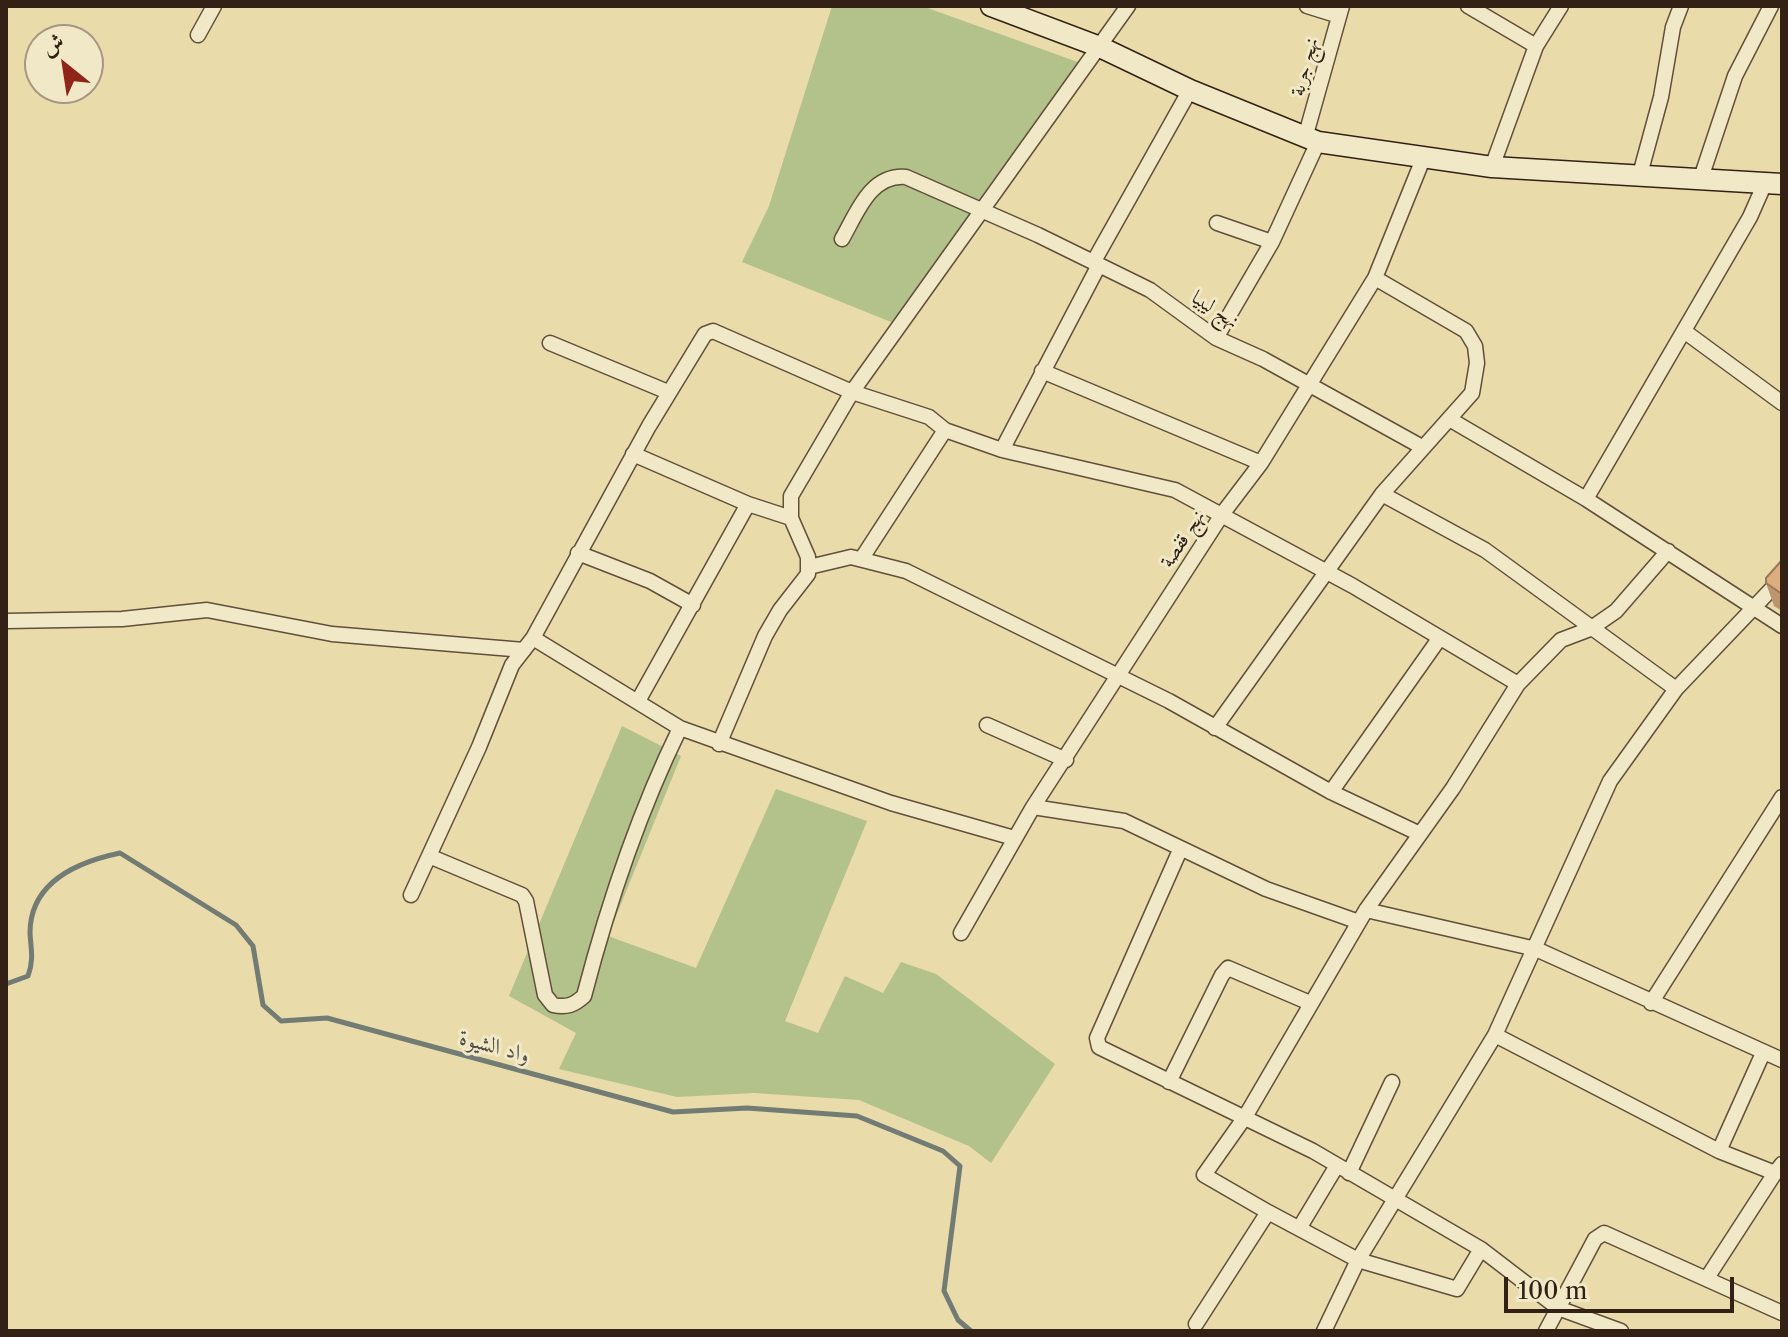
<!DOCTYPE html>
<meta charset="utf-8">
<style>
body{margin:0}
#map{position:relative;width:1788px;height:1337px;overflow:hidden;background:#e9dbaa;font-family:"Libre Caslon Text",Amiri,serif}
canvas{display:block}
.frame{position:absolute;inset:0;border:8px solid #322114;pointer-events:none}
.north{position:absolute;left:24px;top:24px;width:80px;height:80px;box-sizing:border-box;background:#f1e8c8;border:2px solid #a59880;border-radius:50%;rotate:330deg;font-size:22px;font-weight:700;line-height:32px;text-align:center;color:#322114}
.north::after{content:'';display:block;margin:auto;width:28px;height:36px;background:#8f2418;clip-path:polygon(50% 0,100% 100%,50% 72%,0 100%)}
.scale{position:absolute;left:1504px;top:1277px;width:230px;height:36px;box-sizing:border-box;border:4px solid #322114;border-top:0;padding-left:10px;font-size:24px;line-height:28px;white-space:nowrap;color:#322114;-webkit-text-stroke:6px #f1e8c8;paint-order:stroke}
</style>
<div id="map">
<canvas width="1788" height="1337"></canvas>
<div class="frame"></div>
<div class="north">ش</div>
<div class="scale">100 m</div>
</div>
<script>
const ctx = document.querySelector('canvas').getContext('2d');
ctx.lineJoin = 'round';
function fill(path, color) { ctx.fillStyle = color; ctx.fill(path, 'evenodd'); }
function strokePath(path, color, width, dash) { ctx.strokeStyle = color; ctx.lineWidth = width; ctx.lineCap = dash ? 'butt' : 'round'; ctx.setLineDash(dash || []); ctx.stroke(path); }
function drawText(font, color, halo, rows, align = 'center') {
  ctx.font = font + ' "Libre Caslon Text",Amiri,serif'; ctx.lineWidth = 6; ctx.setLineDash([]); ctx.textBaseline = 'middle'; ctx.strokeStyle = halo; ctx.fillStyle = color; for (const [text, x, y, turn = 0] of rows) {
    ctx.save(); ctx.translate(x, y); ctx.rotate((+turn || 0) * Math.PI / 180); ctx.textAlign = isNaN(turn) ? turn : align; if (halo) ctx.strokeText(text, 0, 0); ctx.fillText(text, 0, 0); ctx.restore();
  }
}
fill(new Path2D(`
 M 832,6 L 922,6 L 1086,65 L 896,324 L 742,262 L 769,206 Z
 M 622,726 L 681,756 L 608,936 L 696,968 L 776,789 L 867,821 L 785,1021 L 818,1033 L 845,976 L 883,993 L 901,962 L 936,974 L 1055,1064 L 991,1163 L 969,1146 L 859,1100 L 754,1093 L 677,1097 L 559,1069 L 576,1033 L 509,996 Z`), '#b3c18b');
strokePath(new Path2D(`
 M 6,984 L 28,976 C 34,959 31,950 30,933 C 30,882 77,862 120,853 L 236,925 L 253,946 L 263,1005 L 281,1021 L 327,1018 L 673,1112 L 747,1108 L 857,1116 L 943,1151 L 960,1166 L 944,1291 L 958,1320 L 971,1331`), '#727c74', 5);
const street = new Path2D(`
 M 1307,6 L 1339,16
 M 1468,6 L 1536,46
 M 198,35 L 214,6
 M 1305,138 L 1342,6
 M 1492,167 L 1536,46 L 1561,6
 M 1639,178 L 1661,97 L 1673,27 L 1681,6
 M 1700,181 L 1735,76 L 1771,6
 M 1217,223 L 1272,242
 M 842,239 C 857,213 870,174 906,177 L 1038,235 L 1150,290 L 1216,338 L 1263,359 L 1422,447
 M 1094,261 L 1190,90
 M 1684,331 L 1782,403
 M 1216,338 L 1272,242 L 1318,142
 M 550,343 L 668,392
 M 1042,371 L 1261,463
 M 1451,420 L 1586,499 L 1782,626
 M 1002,450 L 1099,265
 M 633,454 L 748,504 L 791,518
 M 1382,494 L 1485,550 L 1676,689
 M 1586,499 L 1750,217 L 1765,183
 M 578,553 L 650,581 L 693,605
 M 862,558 L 945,430
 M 809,567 L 851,557 L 906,571 L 1169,701 L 1331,792 L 1420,834
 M 6,621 L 122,619 L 207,610 L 332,634 L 524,650
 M 533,638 L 680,728 L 891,803 L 1014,838
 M 638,701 L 748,504
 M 987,725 L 1066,760
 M 1215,728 L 1382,494 L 1472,393 L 1477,363 L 1475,346 L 1466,331 L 1375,278
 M 719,744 L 765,636 L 780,610 L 808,574 L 808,557 L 791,518 L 791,496 L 852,392 L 1128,6
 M 1331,792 L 1439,639
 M 1033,807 L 1124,821 L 1266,889 L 1359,922
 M 1180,850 L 1097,1038 L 1099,1047 L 1313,1151 L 1481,1249 L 1558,1308 L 1621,1331
 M 429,856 L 522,895 L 526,901 L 545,995 L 553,1005 C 567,1008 574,1005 584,996 C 608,904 638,814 680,728
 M 411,895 L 479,747 L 512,665 L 533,638 L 649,426 L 705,334 L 713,331 L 852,392 L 929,417 L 945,430 L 1002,450 L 1175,490 L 1353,586 L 1518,684
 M 1366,910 L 1536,949 L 1782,1060
 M 961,933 L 1033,807 L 1223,513 L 1261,463 L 1375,278 L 1423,159
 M 1651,1003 L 1782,797
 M 1495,1035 L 1719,1151 L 1775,1173 L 1782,1164
 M 1169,1082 L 1222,975 L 1228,968 L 1310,1003
 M 1719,1151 L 1763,1053
 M 1349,1173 L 1392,1082
 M 1268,1212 L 1204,1175 L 1245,1117 L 1366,910 L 1453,788 L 1518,684 L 1561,640 L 1590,629 L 1616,611 L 1668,551
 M 1300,1227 L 1336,1167
 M 1707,1278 L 1775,1173
 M 1196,1324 L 1268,1212 L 1358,1260 L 1457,1289 L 1481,1249
 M 1324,1331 L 1358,1260 L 1495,1035 L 1610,781 L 1676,689 L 1782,578
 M 1546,1331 L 1595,1239 L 1604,1233 L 1782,1313`);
const secondary = new Path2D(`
 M 991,6 L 1100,47 L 1190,90 L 1318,142 L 1492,167 L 1782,184`);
strokePath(street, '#60503a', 17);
strokePath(secondary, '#322114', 23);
strokePath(street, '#f1e8c8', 14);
strokePath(secondary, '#f1e8c8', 20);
fill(new Path2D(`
 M 1782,560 L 1782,611 L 1774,606 L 1766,583 Z`), '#bc956d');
const building = new Path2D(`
 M 1782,560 L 1782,594 L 1766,583 L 1766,578 Z`);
fill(building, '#dbad7f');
strokePath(building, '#997959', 2);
drawText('20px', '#322114', '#f1e8c8', [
 ["نهج جربة",1305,67,-75],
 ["نهج ليبيا",1215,310,33],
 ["نهج قفصة",1183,539,-57]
]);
drawText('italic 22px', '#524e44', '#f1e8c8', [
 ["واد الشيوة",495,1047,15]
]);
</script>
